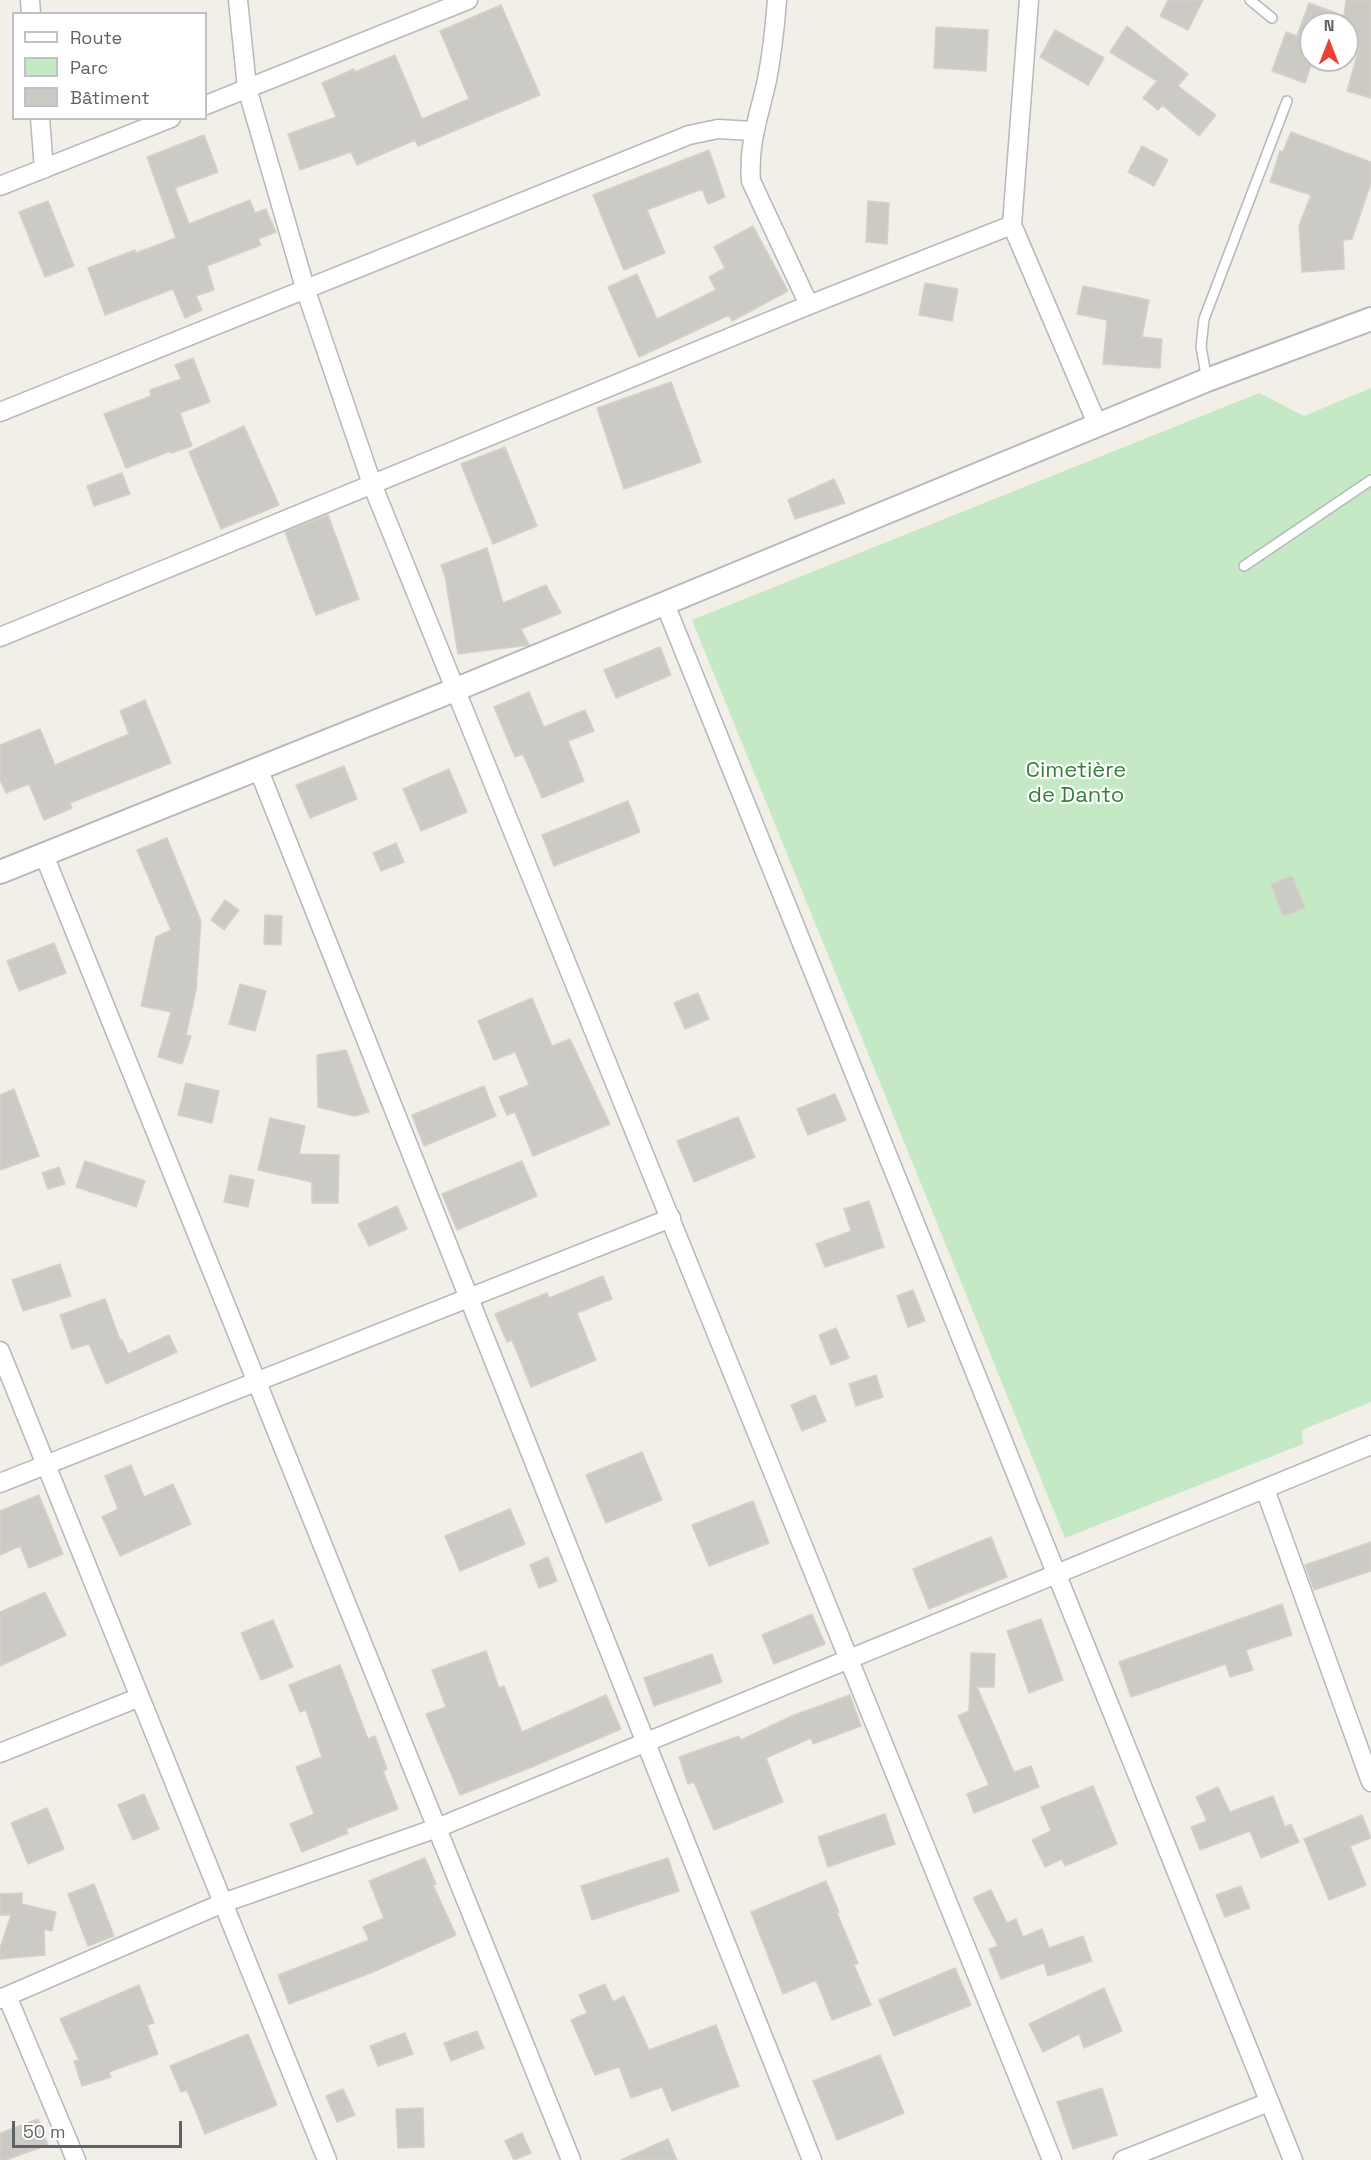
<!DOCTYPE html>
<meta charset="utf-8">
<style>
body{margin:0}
#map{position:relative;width:1371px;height:2160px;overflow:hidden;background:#f1efe8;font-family:"Space Grotesk",sans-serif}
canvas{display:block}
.legend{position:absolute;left:12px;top:12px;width:195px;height:108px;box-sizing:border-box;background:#fff;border:2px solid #bfc1c3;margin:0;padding:8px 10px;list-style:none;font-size:18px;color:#5f6368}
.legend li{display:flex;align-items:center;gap:12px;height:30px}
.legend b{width:30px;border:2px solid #bfc1c3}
.north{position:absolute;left:1299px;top:12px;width:60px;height:60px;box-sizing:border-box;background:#fff;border:2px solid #bfc1c3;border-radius:50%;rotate:0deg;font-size:16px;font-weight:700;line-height:24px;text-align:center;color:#5f6368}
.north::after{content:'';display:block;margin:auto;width:21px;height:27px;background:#ea4335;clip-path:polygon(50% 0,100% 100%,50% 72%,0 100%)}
.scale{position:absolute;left:12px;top:2121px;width:170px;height:27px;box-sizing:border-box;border:3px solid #5f6368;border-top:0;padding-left:8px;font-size:18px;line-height:21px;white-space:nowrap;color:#5f6368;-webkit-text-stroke:4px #fff;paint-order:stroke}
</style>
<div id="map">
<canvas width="1371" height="2160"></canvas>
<ul class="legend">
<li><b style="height:8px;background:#fff"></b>Route</li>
<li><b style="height:16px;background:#c5e8c5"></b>Parc</li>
<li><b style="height:16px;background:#cccac5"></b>Bâtiment</li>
</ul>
<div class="north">N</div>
<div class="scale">50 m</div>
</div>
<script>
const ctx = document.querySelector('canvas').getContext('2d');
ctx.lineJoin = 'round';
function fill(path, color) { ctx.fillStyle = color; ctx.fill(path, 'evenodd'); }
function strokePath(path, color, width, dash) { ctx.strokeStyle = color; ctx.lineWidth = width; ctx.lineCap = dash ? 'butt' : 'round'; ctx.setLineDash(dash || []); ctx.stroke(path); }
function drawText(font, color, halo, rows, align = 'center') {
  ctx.font = font + ' "Space Grotesk",sans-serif'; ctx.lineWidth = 4.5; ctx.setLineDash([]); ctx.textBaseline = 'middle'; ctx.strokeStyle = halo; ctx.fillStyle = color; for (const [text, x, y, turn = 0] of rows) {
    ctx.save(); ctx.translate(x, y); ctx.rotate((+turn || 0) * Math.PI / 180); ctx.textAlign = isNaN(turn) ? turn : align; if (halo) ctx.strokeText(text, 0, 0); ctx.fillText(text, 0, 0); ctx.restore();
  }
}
fill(new Path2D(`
 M 1371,388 L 1371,1402 L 1302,1430 L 1303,1444 L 1065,1538 L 692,620 L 1259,393 L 1304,416 Z`), '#c5e8c5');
const building = new Path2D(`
 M 1168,0 L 1203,0 L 1188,30 L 1160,16 Z
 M 1346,0 L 1371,0 L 1371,98 L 1347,91 L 1359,48 L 1347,43 L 1347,24 L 1311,24 L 1311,66 L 1305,83 L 1272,71 L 1286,32 L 1297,36 L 1309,3 L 1344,16 Z
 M 501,5 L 540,95 L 418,146 L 415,140 L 357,165 L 351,152 L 300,170 L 288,134 L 336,117 L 322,83 L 354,69 L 355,72 L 395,55 L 422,119 L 469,99 L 440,31 Z
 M 1127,26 L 1188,74 L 1178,86 L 1216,115 L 1199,136 L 1162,105 L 1158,110 L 1143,98 L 1157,81 L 1110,52 Z
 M 936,27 L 988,30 L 986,71 L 934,68 Z
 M 1055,30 L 1104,58 L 1088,85 L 1040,57 Z
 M 1291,132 L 1371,162 L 1371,183 L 1352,239 L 1343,240 L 1344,269 L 1302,272 L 1299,226 L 1311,195 L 1270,182 L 1280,151 L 1283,152 Z
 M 204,135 L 218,172 L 175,188 L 189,224 L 250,200 L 255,213 L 266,209 L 276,232 L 258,239 L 261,245 L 207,266 L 214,290 L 196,296 L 202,310 L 185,318 L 173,289 L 105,315 L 88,268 L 135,250 L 136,253 L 176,238 L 147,157 Z
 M 1142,146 L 1168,160 L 1154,186 L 1128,172 Z
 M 709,150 L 725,197 L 708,204 L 702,189 L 647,210 L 665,253 L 624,270 L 593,195 Z
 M 48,201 L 74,266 L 45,277 L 19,212 Z
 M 868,201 L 889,203 L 887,244 L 866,242 Z
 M 753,226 L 788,291 L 732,321 L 729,315 L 639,357 L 608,287 L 637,274 L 657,319 L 716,290 L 709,277 L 725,268 L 714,247 Z
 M 925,283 L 958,289 L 952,321 L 919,315 Z
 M 1083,286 L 1149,300 L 1142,337 L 1162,339 L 1160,368 L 1103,364 L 1107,320 L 1077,314 Z
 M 193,358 L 210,402 L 180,413 L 192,446 L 171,453 L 171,451 L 126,468 L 104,414 L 151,396 L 150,390 L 181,379 L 175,365 Z
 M 671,382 L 701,462 L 624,489 L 597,408 Z
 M 244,426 L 279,505 L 221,529 L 189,452 Z
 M 505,447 L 537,526 L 493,544 L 461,464 Z
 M 122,473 L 130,494 L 94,506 L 87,486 Z
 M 834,479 L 845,503 L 795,519 L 788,500 Z
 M 328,515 L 359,599 L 316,615 L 285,532 Z
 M 487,548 L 503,603 L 546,585 L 561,613 L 521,629 L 529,645 L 458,654 L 445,576 L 441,565 Z
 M 660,647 L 671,675 L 616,698 L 604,670 Z
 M 529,692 L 544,727 L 585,710 L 594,731 L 568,741 L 584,781 L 542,798 L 523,754 L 515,757 L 494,707 Z
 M 145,700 L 171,763 L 70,803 L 72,808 L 44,820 L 29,784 L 6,793 L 0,780 L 0,745 L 40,729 L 55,765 L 129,734 L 120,711 Z
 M 344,766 L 357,799 L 310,818 L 296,785 Z
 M 449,769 L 467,812 L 421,831 L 403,789 Z
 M 628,801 L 640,832 L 554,866 L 542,835 Z
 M 167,838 L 201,921 L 196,990 L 186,1035 L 191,1036 L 182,1064 L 158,1057 L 171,1012 L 141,1006 L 156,937 L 171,930 L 137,850 Z
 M 396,843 L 404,862 L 381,871 L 373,853 Z
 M 1292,876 L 1305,908 L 1283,916 L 1271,884 Z
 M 225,900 L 239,910 L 224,930 L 211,920 Z
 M 265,915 L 282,916 L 281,945 L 264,944 Z
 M 54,943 L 66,973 L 19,991 L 7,961 Z
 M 240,984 L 266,991 L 255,1031 L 229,1024 Z
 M 698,993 L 709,1019 L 685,1029 L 674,1003 Z
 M 532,998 L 552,1046 L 570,1039 L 610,1124 L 533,1156 L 515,1112 L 507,1115 L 499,1097 L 529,1085 L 515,1052 L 494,1060 L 478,1021 Z
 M 346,1050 L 369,1112 L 354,1116 L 318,1107 L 317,1055 Z
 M 186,1083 L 219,1091 L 212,1123 L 178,1115 Z
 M 484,1086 L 496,1116 L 424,1146 L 412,1115 Z
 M 14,1089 L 39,1156 L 0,1170 L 0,1095 Z
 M 835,1094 L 846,1120 L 808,1135 L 797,1109 Z
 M 738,1117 L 755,1157 L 694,1182 L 677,1141 Z
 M 270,1118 L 305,1126 L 299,1154 L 339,1155 L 338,1203 L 312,1203 L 312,1182 L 258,1170 Z
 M 85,1161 L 145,1181 L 136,1207 L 76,1187 Z
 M 522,1161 L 537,1196 L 457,1230 L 442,1194 Z
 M 59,1167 L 65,1184 L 48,1189 L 42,1173 Z
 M 230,1175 L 254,1180 L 248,1207 L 224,1202 Z
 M 869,1201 L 884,1247 L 825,1267 L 816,1244 L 851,1231 L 844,1209 Z
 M 397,1206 L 407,1229 L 369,1246 L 358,1224 Z
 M 60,1264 L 71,1296 L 23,1311 L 12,1280 Z
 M 603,1276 L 612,1299 L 577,1313 L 596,1360 L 531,1387 L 512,1340 L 507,1342 L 495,1314 L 547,1293 L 549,1298 Z
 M 913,1290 L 925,1321 L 908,1327 L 897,1296 Z
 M 105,1299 L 120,1340 L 122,1340 L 128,1354 L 169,1335 L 177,1352 L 106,1384 L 89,1344 L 72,1349 L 60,1315 Z
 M 836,1328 L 849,1358 L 831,1365 L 819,1335 Z
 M 876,1375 L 883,1397 L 856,1406 L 849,1384 Z
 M 815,1395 L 826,1421 L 802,1431 L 791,1405 Z
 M 642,1452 L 662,1500 L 606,1523 L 586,1475 Z
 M 131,1465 L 144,1497 L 173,1484 L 191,1524 L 120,1556 L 102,1517 L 118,1509 L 105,1476 Z
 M 39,1495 L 63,1554 L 29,1568 L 20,1546 L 0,1555 L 0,1511 Z
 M 753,1501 L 769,1543 L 709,1566 L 692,1525 Z
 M 510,1509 L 525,1544 L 460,1571 L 445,1536 Z
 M 991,1537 L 1007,1577 L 929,1609 L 913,1569 Z
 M 1371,1542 L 1371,1571 L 1314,1590 L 1305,1565 Z
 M 548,1557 L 557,1581 L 539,1588 L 530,1565 Z
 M 45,1592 L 66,1635 L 0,1666 L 0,1612 Z
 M 1282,1604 L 1292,1635 L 1246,1650 L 1253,1670 L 1230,1677 L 1226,1664 L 1131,1697 L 1119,1662 Z
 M 812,1614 L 825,1644 L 774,1664 L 762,1635 Z
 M 1041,1619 L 1063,1680 L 1029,1693 L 1007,1631 Z
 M 273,1620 L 293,1667 L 261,1680 L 241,1633 Z
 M 486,1651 L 499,1688 L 504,1686 L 522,1732 L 606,1695 L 621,1729 L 532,1767 L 460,1795 L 426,1714 L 446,1707 L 432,1670 Z
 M 971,1653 L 995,1654 L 994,1687 L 977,1687 L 1014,1772 L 1031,1766 L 1039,1787 L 974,1813 L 967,1794 L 989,1785 L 958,1716 L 969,1711 Z
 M 712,1654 L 722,1682 L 654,1706 L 644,1678 Z
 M 340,1665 L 368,1739 L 375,1736 L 387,1769 L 383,1771 L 398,1809 L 346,1829 L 348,1833 L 302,1852 L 290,1824 L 314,1814 L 296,1767 L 322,1757 L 306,1710 L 300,1712 L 289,1685 Z
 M 850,1695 L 861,1726 L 813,1744 L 811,1738 L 766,1758 L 783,1802 L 714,1830 L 694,1782 L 688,1784 L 679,1757 L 739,1736 L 741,1740 L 794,1715 Z
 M 1093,1786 L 1117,1844 L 1065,1866 L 1062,1859 L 1045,1867 L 1032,1840 L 1051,1831 L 1041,1807 Z
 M 1218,1787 L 1230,1812 L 1273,1796 L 1285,1827 L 1291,1824 L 1299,1842 L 1261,1858 L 1250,1831 L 1200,1850 L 1191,1827 L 1207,1821 L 1196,1797 Z
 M 144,1794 L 159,1829 L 133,1840 L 118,1805 Z
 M 47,1808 L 64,1849 L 28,1864 L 11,1823 Z
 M 885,1814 L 895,1844 L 828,1867 L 818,1837 Z
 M 1362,1815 L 1371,1838 L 1350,1846 L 1366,1885 L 1329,1900 L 1304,1839 Z
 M 425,1858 L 436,1884 L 433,1885 L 456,1935 L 373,1972 L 289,2004 L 278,1975 L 369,1940 L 363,1927 L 384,1918 L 369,1881 Z
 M 668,1858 L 679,1891 L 592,1920 L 581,1886 Z
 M 826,1881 L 839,1912 L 837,1913 L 858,1963 L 854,1965 L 871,2005 L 832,2020 L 816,1980 L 783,1994 L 751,1912 Z
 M 94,1884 L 114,1936 L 88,1946 L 68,1894 Z
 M 1241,1886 L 1250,1908 L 1225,1917 L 1216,1895 Z
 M 991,1890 L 1007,1923 L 1016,1919 L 1023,1937 L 1042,1929 L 1049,1948 L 1083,1936 L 1092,1961 L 1048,1976 L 1044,1963 L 1001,1979 L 989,1949 L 998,1946 L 973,1898 Z
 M 22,1893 L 22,1904 L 56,1912 L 52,1931 L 44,1929 L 45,1955 L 0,1959 L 0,1948 L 11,1915 L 0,1915 L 0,1894 Z
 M 955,1968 L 971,2005 L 894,2036 L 879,2000 Z
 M 605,1984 L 613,2002 L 624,1996 L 649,2050 L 716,2025 L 739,2086 L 672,2111 L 662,2087 L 631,2098 L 619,2067 L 595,2075 L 571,2020 L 587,2013 L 579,1995 Z
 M 139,1985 L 154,2023 L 147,2025 L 158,2054 L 109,2072 L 111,2077 L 82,2086 L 74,2061 L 79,2060 L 60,2019 Z
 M 1104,1988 L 1122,2031 L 1084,2048 L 1079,2034 L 1043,2052 L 1029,2024 Z
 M 477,2031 L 484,2048 L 451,2061 L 444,2043 Z
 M 405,2033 L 413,2054 L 378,2066 L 370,2046 Z
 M 248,2034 L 277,2105 L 205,2134 L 187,2090 L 181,2092 L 170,2066 Z
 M 880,2055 L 904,2113 L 837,2140 L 813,2081 Z
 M 1102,2088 L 1117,2135 L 1073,2149 L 1057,2102 Z
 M 343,2089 L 355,2115 L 337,2122 L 326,2096 Z
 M 423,2108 L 424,2147 L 398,2148 L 396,2109 Z
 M 38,2119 L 48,2145 L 6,2160 L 0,2160 L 0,2133 Z
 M 522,2133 L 531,2153 L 514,2160 L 505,2141 Z
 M 668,2139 L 677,2160 L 621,2160 Z`);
fill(building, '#cccac5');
strokePath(building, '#d6d1c6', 1.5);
const service = new Path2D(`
 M 1250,0 L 1272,18
 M 1207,380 L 1201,347 L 1204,319 L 1287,101
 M 1244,566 L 1371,480`);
const minor = new Path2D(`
 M 30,0 L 31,14
 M 238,0 L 247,88 L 306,291 L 372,484 L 1052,2160
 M 777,0 C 775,26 772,54 767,80 C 759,116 748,144 751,181 L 809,305
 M 1029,0 L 1012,225 L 1098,426
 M 206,105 L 468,0
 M 40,118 L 44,169
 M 0,186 L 171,118
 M 0,412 L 689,135 L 718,129 L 753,131
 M 665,604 L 1293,2160
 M 0,637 L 809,305 L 1012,225
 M 258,768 L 812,2160
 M 44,855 L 571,2160
 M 0,1351 L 327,2160
 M 0,1483 L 671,1218
 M 1265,1489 L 1371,1782
 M 0,1753 L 140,1697
 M 7,1996 L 76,2160
 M 0,1999 L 223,1903 L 437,1828 L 1371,1445
 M 1123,2160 L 1269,2102`);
const tertiary = new Path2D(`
 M 0,872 L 457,689 L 1207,380 L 1371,319`);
strokePath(service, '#b5b8bc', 12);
strokePath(minor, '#b5b8bc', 21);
strokePath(tertiary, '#b5b8bc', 26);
strokePath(service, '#fff', 9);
strokePath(minor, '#fff', 18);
strokePath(tertiary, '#fff', 22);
drawText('22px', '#348238', '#fff', [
 ["Cimetière",1076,771],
 ["de Danto",1076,796]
]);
</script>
